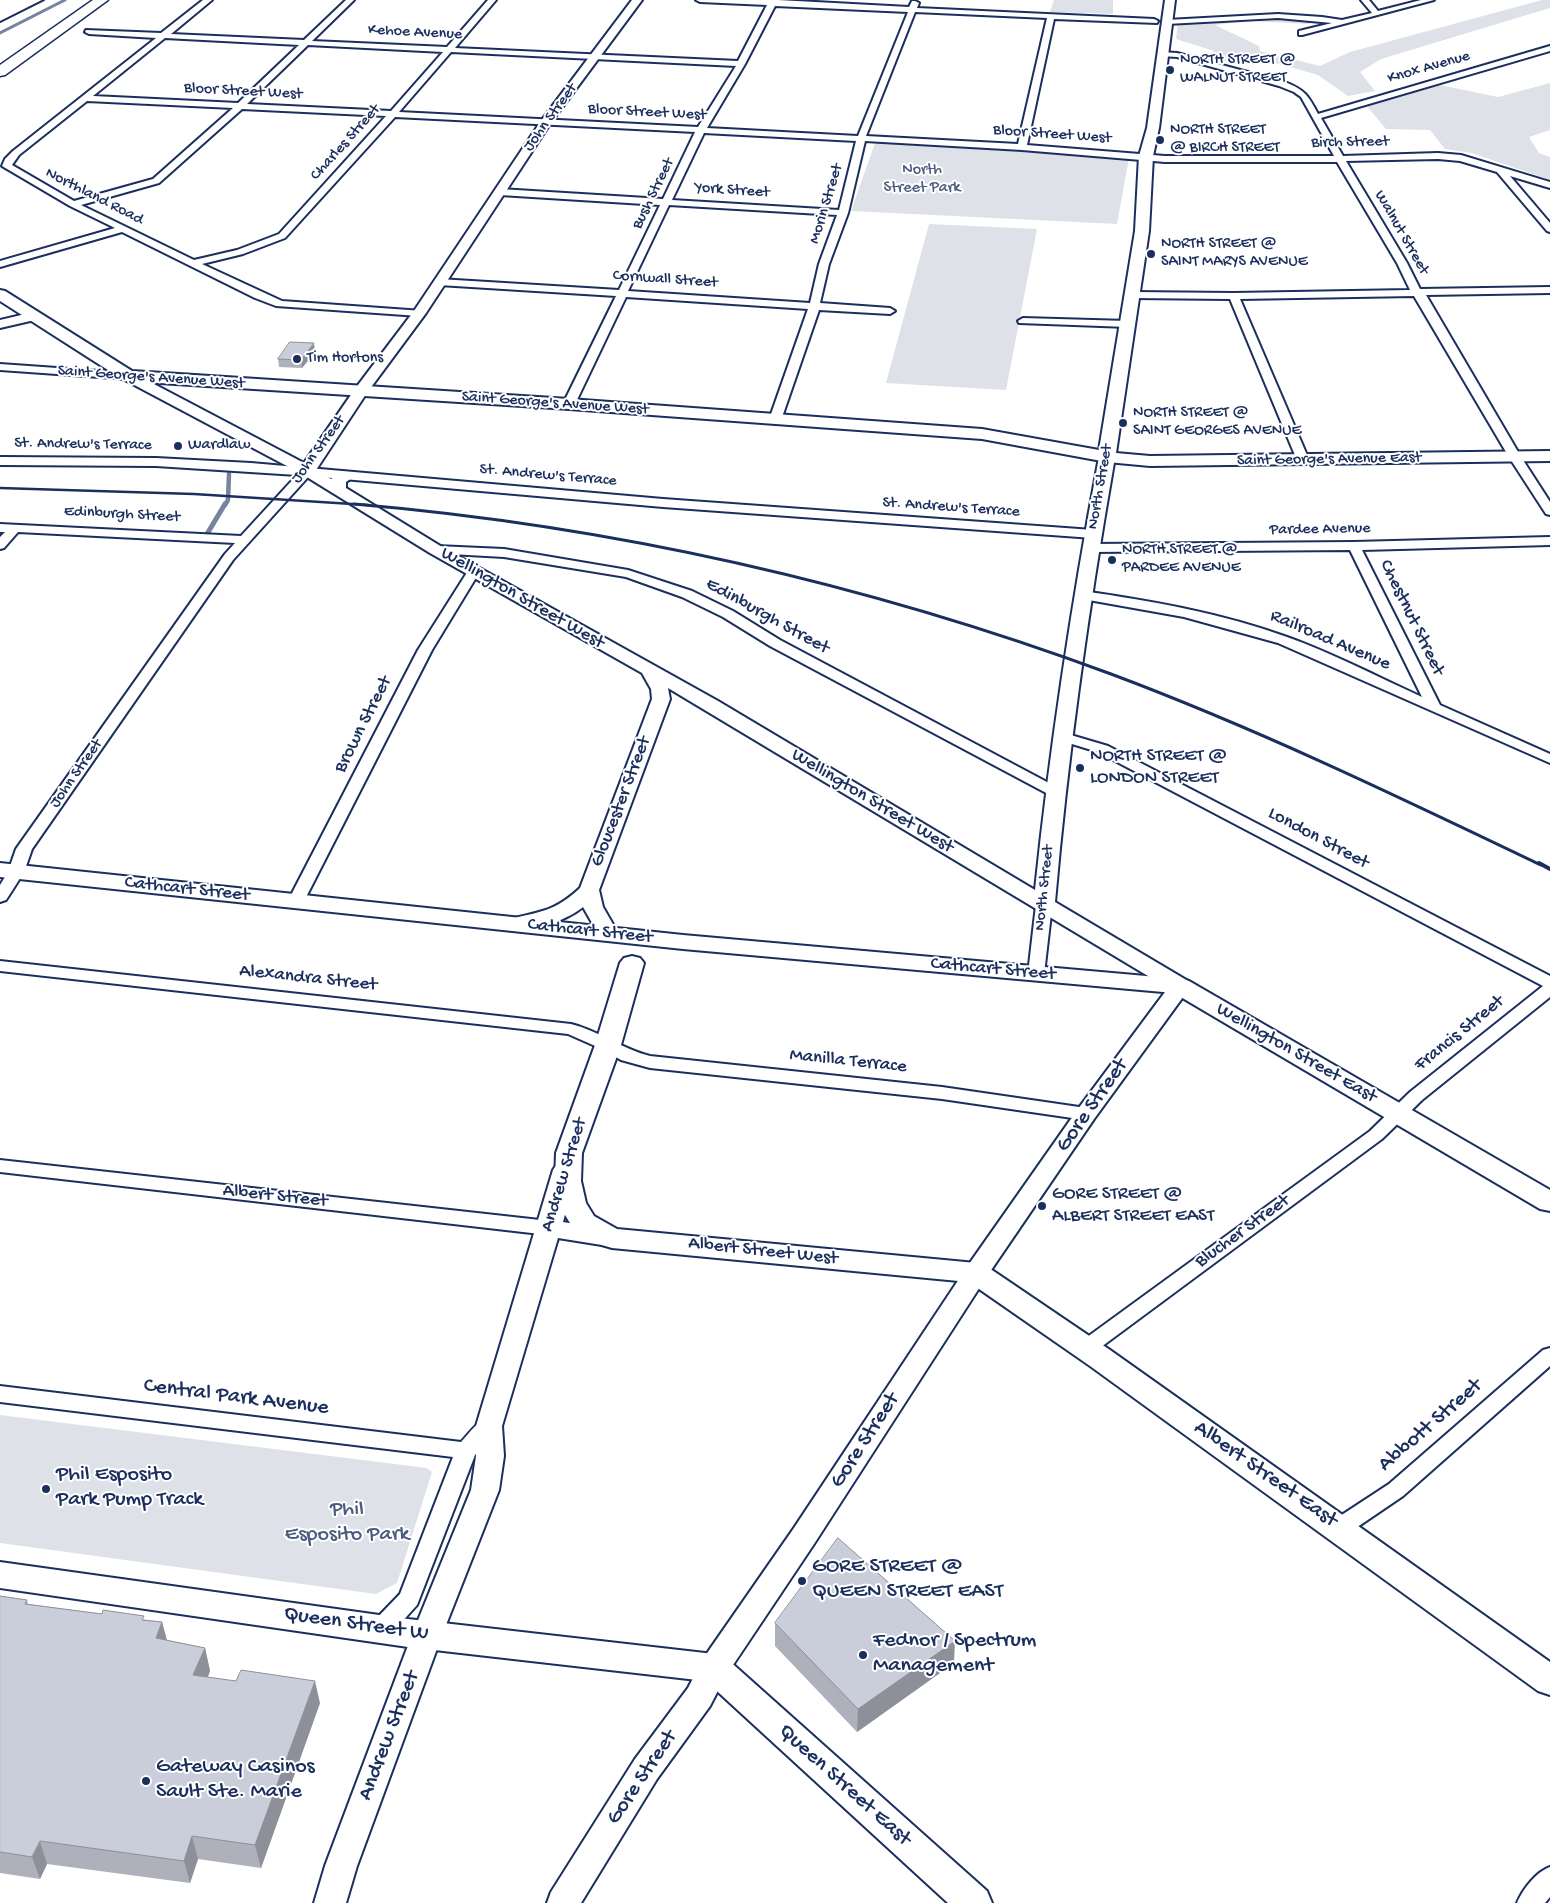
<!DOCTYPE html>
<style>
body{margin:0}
canvas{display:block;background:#fff}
</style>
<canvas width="1550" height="1903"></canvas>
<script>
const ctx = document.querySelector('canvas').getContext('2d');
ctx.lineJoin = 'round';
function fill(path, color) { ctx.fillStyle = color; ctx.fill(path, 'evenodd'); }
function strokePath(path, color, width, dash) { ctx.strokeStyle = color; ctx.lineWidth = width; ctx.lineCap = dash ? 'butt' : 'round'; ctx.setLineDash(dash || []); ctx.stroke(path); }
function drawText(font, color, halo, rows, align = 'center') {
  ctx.font = font + ' "Gochi Hand",sans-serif'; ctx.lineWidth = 4; ctx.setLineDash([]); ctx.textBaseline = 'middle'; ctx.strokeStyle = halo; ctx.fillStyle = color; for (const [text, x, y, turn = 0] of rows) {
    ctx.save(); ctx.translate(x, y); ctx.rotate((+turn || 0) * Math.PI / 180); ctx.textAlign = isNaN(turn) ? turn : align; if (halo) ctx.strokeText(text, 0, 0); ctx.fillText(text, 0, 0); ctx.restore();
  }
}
fill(new Path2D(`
 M 1054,0 L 1113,0 L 1113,14 L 1050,12 Z
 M 1542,0 L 1550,0 L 1550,8 L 1381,59 L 1360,72 L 1375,91 L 1348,96 L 1318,75 L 1241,53 L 1219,64 L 1201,59 L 1214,51 L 1176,39 L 1178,23 C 1223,18 1266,17 1312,21 L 1309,24 L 1248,21 L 1215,25 L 1259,46 L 1260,51 L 1320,66 L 1350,52 Z
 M 1550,83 L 1550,130 L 1529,137 L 1539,153 L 1550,157 L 1550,180 L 1472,153 L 1445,149 L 1430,130 L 1386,129 L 1366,105 L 1440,85 L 1498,97 Z
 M 875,143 L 1129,158 L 1117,224 L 851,211 Z
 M 929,224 L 1037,229 L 1006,390 L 886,383 Z
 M 0,1415 L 427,1468 L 432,1472 L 397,1583 L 376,1594 L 0,1543 Z`), '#dee1e7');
strokePath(new Path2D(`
 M 0,33 L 65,0`), '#77839f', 3);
strokePath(new Path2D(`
 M 225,505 L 228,500 L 229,474`), '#77839f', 4.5);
strokePath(new Path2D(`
 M 207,534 L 225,504`), '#77839f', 5);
const minor = new Path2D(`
 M 203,0 L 212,0 L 171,34 L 304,40 L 346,0 L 354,0 L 312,41 L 447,47 L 488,0 L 496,0 L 455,48 L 738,61 L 767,5 L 700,2 L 696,0 L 778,0 L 909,7 L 912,1 L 915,1 L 919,3 L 917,8 L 1154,19 L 1158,21 L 1157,23 L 1054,19 L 1027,145 L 1165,156 L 1334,156 L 1301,97 L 1294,92 L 1279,86 L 1177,57 L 1160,56 L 1160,52 L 1177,53 L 1285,82 C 1305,90 1308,95 1318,114 L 1550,46 L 1550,51 L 1321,118 L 1343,156 L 1438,153 L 1461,155 L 1550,182 L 1550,188 L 1510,176 L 1550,223 L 1550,232 L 1547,231 L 1497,172 L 1460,161 L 1438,159 L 1346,161 L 1407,263 L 1420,289 L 1550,287 L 1550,293 L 1426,295 L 1521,457 L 1550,502 L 1550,515 L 1546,514 L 1509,457 L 1414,296 L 1240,299 L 1309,460 L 1303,464 L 1297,460 L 1230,299 L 1132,298 L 1127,295 L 1132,292 L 1234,293 L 1410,290 L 1397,263 L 1337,162 L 1165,162 L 1022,150 L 865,141 L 848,213 L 829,264 L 820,303 L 890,308 L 895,311 L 890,314 L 819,310 L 781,420 L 775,423 L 769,420 L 808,309 L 626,297 L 575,404 L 569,407 L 563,404 L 616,296 L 439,285 L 434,282 L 439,279 L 619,290 L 660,205 L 500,195 L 495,192 L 500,189 L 663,199 L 695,132 L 395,117 L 285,238 L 243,254 L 202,264 L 282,301 L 423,311 L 424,313 L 423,315 L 419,316 L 276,306 L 255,298 L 122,232 L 0,267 L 0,261 L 115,228 L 70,206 L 2,166 L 5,159 L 13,151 L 156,38 L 89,34 L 85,32 L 86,30 L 161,33 ZM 775,6 L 908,12 L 858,136 L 707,128 L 745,64 ZM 915,12 L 1047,18 L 1018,144 L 866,136 ZM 165,38 L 299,45 L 238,103 L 93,96 ZM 308,45 L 443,52 L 391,111 L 247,104 ZM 451,52 L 736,66 L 698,127 L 399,112 ZM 87,101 L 233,108 L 153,179 L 74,201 L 12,165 L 19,155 ZM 242,109 L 386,116 L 279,234 L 237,250 L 194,260 L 81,205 L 159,183 ZM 704,133 L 856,141 L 839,210 L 672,200 ZM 669,205 L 837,215 L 819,264 L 810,303 L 628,291 Z
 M 1361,0 L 1369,0 L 1378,11 L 1421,0 L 1434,0 L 1302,35 L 1299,35 L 1299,31 L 1332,23 L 1278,18 L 1167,24 L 1163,22 L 1167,20 L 1278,14 L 1322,17 L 1342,20 L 1372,13 Z
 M 1023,318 L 1128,321 L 1133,324 L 1128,327 L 1019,323 L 1018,321 Z
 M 0,364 L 128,373 L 133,376 L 128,379 L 0,370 Z
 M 0,457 L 156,458 L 251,463 L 663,499 L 1093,530 L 1099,534 L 1093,538 L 663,507 L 309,476 L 233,560 L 32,849 L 24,872 L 8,897 L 6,900 L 0,902 L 0,885 L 8,872 L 16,849 L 225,554 L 235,543 L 18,532 L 4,548 L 0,549 L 0,537 L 5,532 L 0,532 L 0,524 L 241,536 L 297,475 L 156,466 L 0,465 Z
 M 1550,537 L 1550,545 L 1362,550 L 1440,705 L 1550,754 L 1550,763 L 1278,643 L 1184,617 L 1083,599 L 1077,595 L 1083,591 C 1151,601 1221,613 1287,637 C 1332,653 1378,677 1422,697 L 1350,550 L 1091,552 L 1085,548 L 1091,544 L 1354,542 Z
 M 436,546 L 504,549 L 628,570 L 692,591 L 733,611 L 780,640 L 1060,789 L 1062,792 L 1060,795 L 1050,795 L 770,646 L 723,617 L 682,597 L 626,577 L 504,557 L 432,553 L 430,550 Z
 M 474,567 L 480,571 L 432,650 L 304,901 L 302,904 L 290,904 L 288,901 L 418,650 L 468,571 Z
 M 1064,733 L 1108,746 L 1550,976 L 1550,997 L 1422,1100 L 1382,1139 L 1093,1353 L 1086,1355 L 1079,1353 L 1076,1348 L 1079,1343 L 1370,1131 L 1410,1092 L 1543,986 L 1098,752 L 1059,740 L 1057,737 L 1059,734 Z
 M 1044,900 L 1050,902 L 1052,905 L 1044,974 L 1042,978 L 1030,978 L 1028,974 L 1036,905 L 1038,902 Z
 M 0,961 L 571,1024 C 599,1031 622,1049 650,1056 L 942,1087 L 1086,1108 L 1092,1110 L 1095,1114 L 1092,1118 L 1086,1120 L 942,1099 L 650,1068 L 621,1060 L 602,1049 L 568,1034 L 0,971 Z
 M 0,1160 L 549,1221 L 556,1223 L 558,1228 L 556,1233 L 549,1235 L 0,1172 Z
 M 1550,1348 L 1550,1366 L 1403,1496 L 1347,1534 L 1339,1537 L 1331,1534 L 1328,1528 L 1331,1522 L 1389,1484 L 1543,1350 Z
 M 0,1386 L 461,1442 C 471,1432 480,1415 496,1420 L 499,1426 L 475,1455 L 417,1605 L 389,1636 L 381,1638 L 373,1636 L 370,1629 L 373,1622 L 400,1594 L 453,1457 L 0,1402 Z
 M 1550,1867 L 1550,1897 L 1545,1903 L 1517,1903 C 1523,1889 1536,1872 1550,1867 Z`);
const tertiary = new Path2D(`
 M 632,0 L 642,0 L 550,124 L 426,313 L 366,394 L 316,470 L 331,479 L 343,472 L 353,472 L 356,475 L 346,482 L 346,488 L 442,547 L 718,701 L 1035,890 C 1050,745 1072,601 1099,457 L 1102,454 L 1112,454 L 1115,457 C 1089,605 1068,753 1055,902 L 1188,981 L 1191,986 L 1094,1119 L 985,1279 L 814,1544 L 725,1677 L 710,1706 L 657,1779 L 581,1903 L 547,1903 L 551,1892 L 635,1759 L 688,1688 L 703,1659 L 794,1528 L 967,1267 L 1078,1109 L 1168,988 L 668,688 L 670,699 L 599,890 L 603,907 L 618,933 L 614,937 L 607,939 L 600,937 L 583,907 C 566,921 528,934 507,928 L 504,924 L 507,920 C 540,911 553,913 580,888 L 652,699 L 651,689 L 642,673 L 430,553 L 302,474 L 123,379 L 121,376 L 123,373 L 133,373 L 304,463 L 355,389 L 414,311 L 541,121 Z
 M 34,312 L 41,316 L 39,319 L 0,328 L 0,320 Z
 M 565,1162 L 573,1164 L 577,1170 L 563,1222 L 617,1231 L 620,1237 L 617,1243 L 608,1246 L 558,1238 L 502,1426 L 504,1456 L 499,1490 L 442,1635 L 357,1866 L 346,1903 L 314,1903 L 325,1866 L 412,1635 L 471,1490 L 476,1456 L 476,1426 L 553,1170 L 557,1164 Z`);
const secondary = new Path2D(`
 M 1165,0 L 1175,0 L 1159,128 L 1153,156 L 1149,231 L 1116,453 L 1150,456 L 1550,451 L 1550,461 L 1150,466 L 1107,462 L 982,439 L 569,409 L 128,381 L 122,379 L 0,301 L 0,290 L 5,291 L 132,371 L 569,399 L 982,429 L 1099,450 L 1135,231 L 1139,156 L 1147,128 Z
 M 0,863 L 683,935 L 1180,979 L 1189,981 L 1550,1190 L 1550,1211 L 1540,1209 L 1174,993 L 683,949 L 0,877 Z
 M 632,956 L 640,958 L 644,963 L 621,1045 L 582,1153 L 581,1181 L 586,1203 L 594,1216 L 617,1229 L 976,1263 L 986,1266 L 1110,1350 L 1550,1662 L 1550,1695 L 1538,1691 L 1090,1366 L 969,1282 L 612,1248 L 602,1245 L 574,1230 L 558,1203 L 555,1181 L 556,1153 L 595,1045 L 620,963 L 624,958 Z
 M 0,1562 L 408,1619 L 714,1654 L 726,1658 L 987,1891 L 992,1903 L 948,1903 L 706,1681 L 408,1647 L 0,1588 Z`);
const trunk = new Path2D(`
 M 93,0 L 108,0 L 5,75 L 0,76 L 0,65 Z`);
strokePath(minor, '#1b2f5e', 4);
strokePath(tertiary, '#1b2f5e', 4);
strokePath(secondary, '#1b2f5e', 4);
strokePath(trunk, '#1b2f5e', 3);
fill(minor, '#fff');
fill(tertiary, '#fff');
fill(secondary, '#fff');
fill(trunk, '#fff');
strokePath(new Path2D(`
 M 0,22 L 44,0`), '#1b2f5e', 2);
strokePath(new Path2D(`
 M 0,488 L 194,494 L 368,505`), '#1b2f5e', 2.5);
strokePath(new Path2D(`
 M 354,504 C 612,526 868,584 1111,674 C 1258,729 1399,797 1541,865`), '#1b2f5e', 3);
strokePath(new Path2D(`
 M 1539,863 L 1550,869`), '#1b2f5e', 4);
fill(new Path2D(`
 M 315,352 L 302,368 L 279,367 L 278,359 Z
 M 0,1596 L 27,1600 L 28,1604 L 162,1622 L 167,1640 L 205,1648 L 210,1671 L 208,1677 L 320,1703 L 261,1868 L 198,1859 L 190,1883 L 47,1864 L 40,1879 L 0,1873 Z
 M 775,1623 L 954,1663 L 857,1732 L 775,1646 Z`), '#aeb1bb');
fill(new Path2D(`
 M 314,343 L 315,352 L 302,368 L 301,360 Z
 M 162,1622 L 168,1645 L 156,1638 Z
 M 955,1641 L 954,1663 L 857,1732 L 858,1709 Z
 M 205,1648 L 210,1671 L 199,1697 L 193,1675 Z
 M 315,1681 L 320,1703 L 261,1868 L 255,1845 Z
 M 192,1836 L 198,1859 L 190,1883 L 184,1861 Z
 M 40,1841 L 47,1864 L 40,1879 L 32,1857 Z`), '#8d9099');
const building = new Path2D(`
 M 290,342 L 314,343 L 301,360 L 278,359 Z
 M 838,1538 L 955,1641 L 858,1709 L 775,1623 Z
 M 0,1596 L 27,1600 L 25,1604 L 102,1614 L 103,1610 L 144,1616 L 142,1620 L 162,1622 L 156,1638 L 205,1648 L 193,1675 L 236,1681 L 241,1670 L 315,1681 L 255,1845 L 192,1836 L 184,1861 L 40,1841 L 32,1857 L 0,1852 Z`);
fill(building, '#caceda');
strokePath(building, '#8d9099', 1);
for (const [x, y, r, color] of [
 [1170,70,5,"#1b2f5e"],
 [1160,140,5,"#1b2f5e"],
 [1151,254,5,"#1b2f5e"],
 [297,359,5,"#1b2f5e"],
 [1123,423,5,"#1b2f5e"],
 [178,446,5,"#1b2f5e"],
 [1112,560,5,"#1b2f5e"],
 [1080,768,5,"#1b2f5e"],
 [1042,1206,5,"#1b2f5e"],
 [46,1489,5,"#1b2f5e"],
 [802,1581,5,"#1b2f5e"],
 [863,1655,5,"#1b2f5e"],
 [146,1781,5,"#1b2f5e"]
]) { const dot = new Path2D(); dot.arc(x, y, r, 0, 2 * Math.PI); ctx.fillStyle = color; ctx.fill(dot); strokePath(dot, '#fff', 2); }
drawText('16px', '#1b2f5e', '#fff', [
 ["Kehoe Avenue",415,33,3],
 ["Knox Avenue",1429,68,-16],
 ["Bloor Street West",243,92,3],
 ["Bloor Street West",647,113,3],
 ["John Street",551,118,-54],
 ["Bloor Street West",1052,135,4],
 ["Charles Street",346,143,-48],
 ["Birch Street",1350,143,-1],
 ["York Street",732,191,4],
 ["Bush Street",654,194,-64],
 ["Northland Road",94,197,27],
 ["Morin Street",827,204,-73],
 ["Walnut Street",1401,233,60],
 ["Cornwall Street",665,280,4],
 ["Saint George's Avenue West",151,378,4],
 ["Saint George's Avenue West",555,404,4],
 ["St. Andrew's Terrace",83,445,1],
 ["John Street",319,450,-54],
 ["Saint George's Avenue East",1329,460,-1],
 ["St. Andrew's Terrace",548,476,5],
 ["North Street",1101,487,-80],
 ["St. Andrew's Terrace",951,508,4],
 ["Edinburgh Street",122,515,3],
 ["Pardee Avenue",1320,530,-1],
 ["John Street",77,774,-55],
 ["North Street",1045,888,-84]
]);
drawText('16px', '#1b2f5e', '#fff', [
 ["NORTH STREET @",1180,61],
 ["WALNUT STREET",1180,79],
 ["NORTH STREET",1170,131],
 ["@ BIRCH STREET",1170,149],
 ["NORTH STREET @",1161,245],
 ["SAINT MARYS AVENUE",1161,263],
 ["Tim Hortons",307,359],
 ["NORTH STREET @",1133,414],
 ["SAINT GEORGES AVENUE",1133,432],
 ["Wardlaw",188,446],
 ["NORTH STREET @",1122,551],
 ["PARDEE AVENUE",1122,569]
], 'left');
drawText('16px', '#4c5c80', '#fff', [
 ["North",922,171],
 ["Street Park",922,189]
]);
drawText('19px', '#1b2f5e', '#fff', [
 ["Wellington Street West",522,599,30],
 ["Edinburgh Street",767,617,29],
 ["Chestnut Street",1411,618,64],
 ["Railroad Avenue",1330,641,23],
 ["Brown Street",364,725,-63],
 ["Gloucester Street",622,802,-69],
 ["Wellington Street West",872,802,31],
 ["London Street",1318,839,28],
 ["Cathcart Street",187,890,6],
 ["Cathcart Street",590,932,6],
 ["Cathcart Street",993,970,5],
 ["Alexandra Street",308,979,6],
 ["Francis Street",1460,1034,-39],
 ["Wellington Street East",1296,1054,30],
 ["Manilla Terrace",848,1062,6],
 ["Andrew Street",565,1175,-73],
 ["Albert Street",275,1197,6],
 ["Blucher Street",1243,1232,-36],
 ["Albert Street West",763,1252,6]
]);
drawText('19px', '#1b2f5e', '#fff', [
 ["NORTH STREET @",1090,757],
 ["LONDON STREET",1090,779],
 ["GORE STREET @",1052,1195],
 ["ALBERT STREET EAST",1052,1217]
], 'left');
drawText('22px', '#1b2f5e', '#fff', [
 ["Gore Street",1093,1106,-55],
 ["Central Park Avenue",236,1398,7],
 ["Abbott Street",1431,1426,-41],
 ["Gore Street",866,1441,-57],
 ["Albert Street East",1265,1475,35],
 ["Queen Street W",356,1625,8],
 ["Andrew Street",390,1736,-69],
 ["Gore Street",643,1778,-56],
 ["Queen Street East",844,1786,42]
]);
drawText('22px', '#1b2f5e', '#fff', [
 ["Phil Esposito",56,1476],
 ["Park Pump Track",56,1501],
 ["GORE STREET @",812,1568],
 ["QUEEN STREET EAST",812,1593],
 ["Fednor / Spectrum",873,1642],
 ["Management",873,1667],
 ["Gateway Casinos",156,1768],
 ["Sault Ste. Marie",156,1793]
], 'left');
drawText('22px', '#4c5c80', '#fff', [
 ["Phil",347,1511],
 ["Esposito Park",347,1536]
]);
</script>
